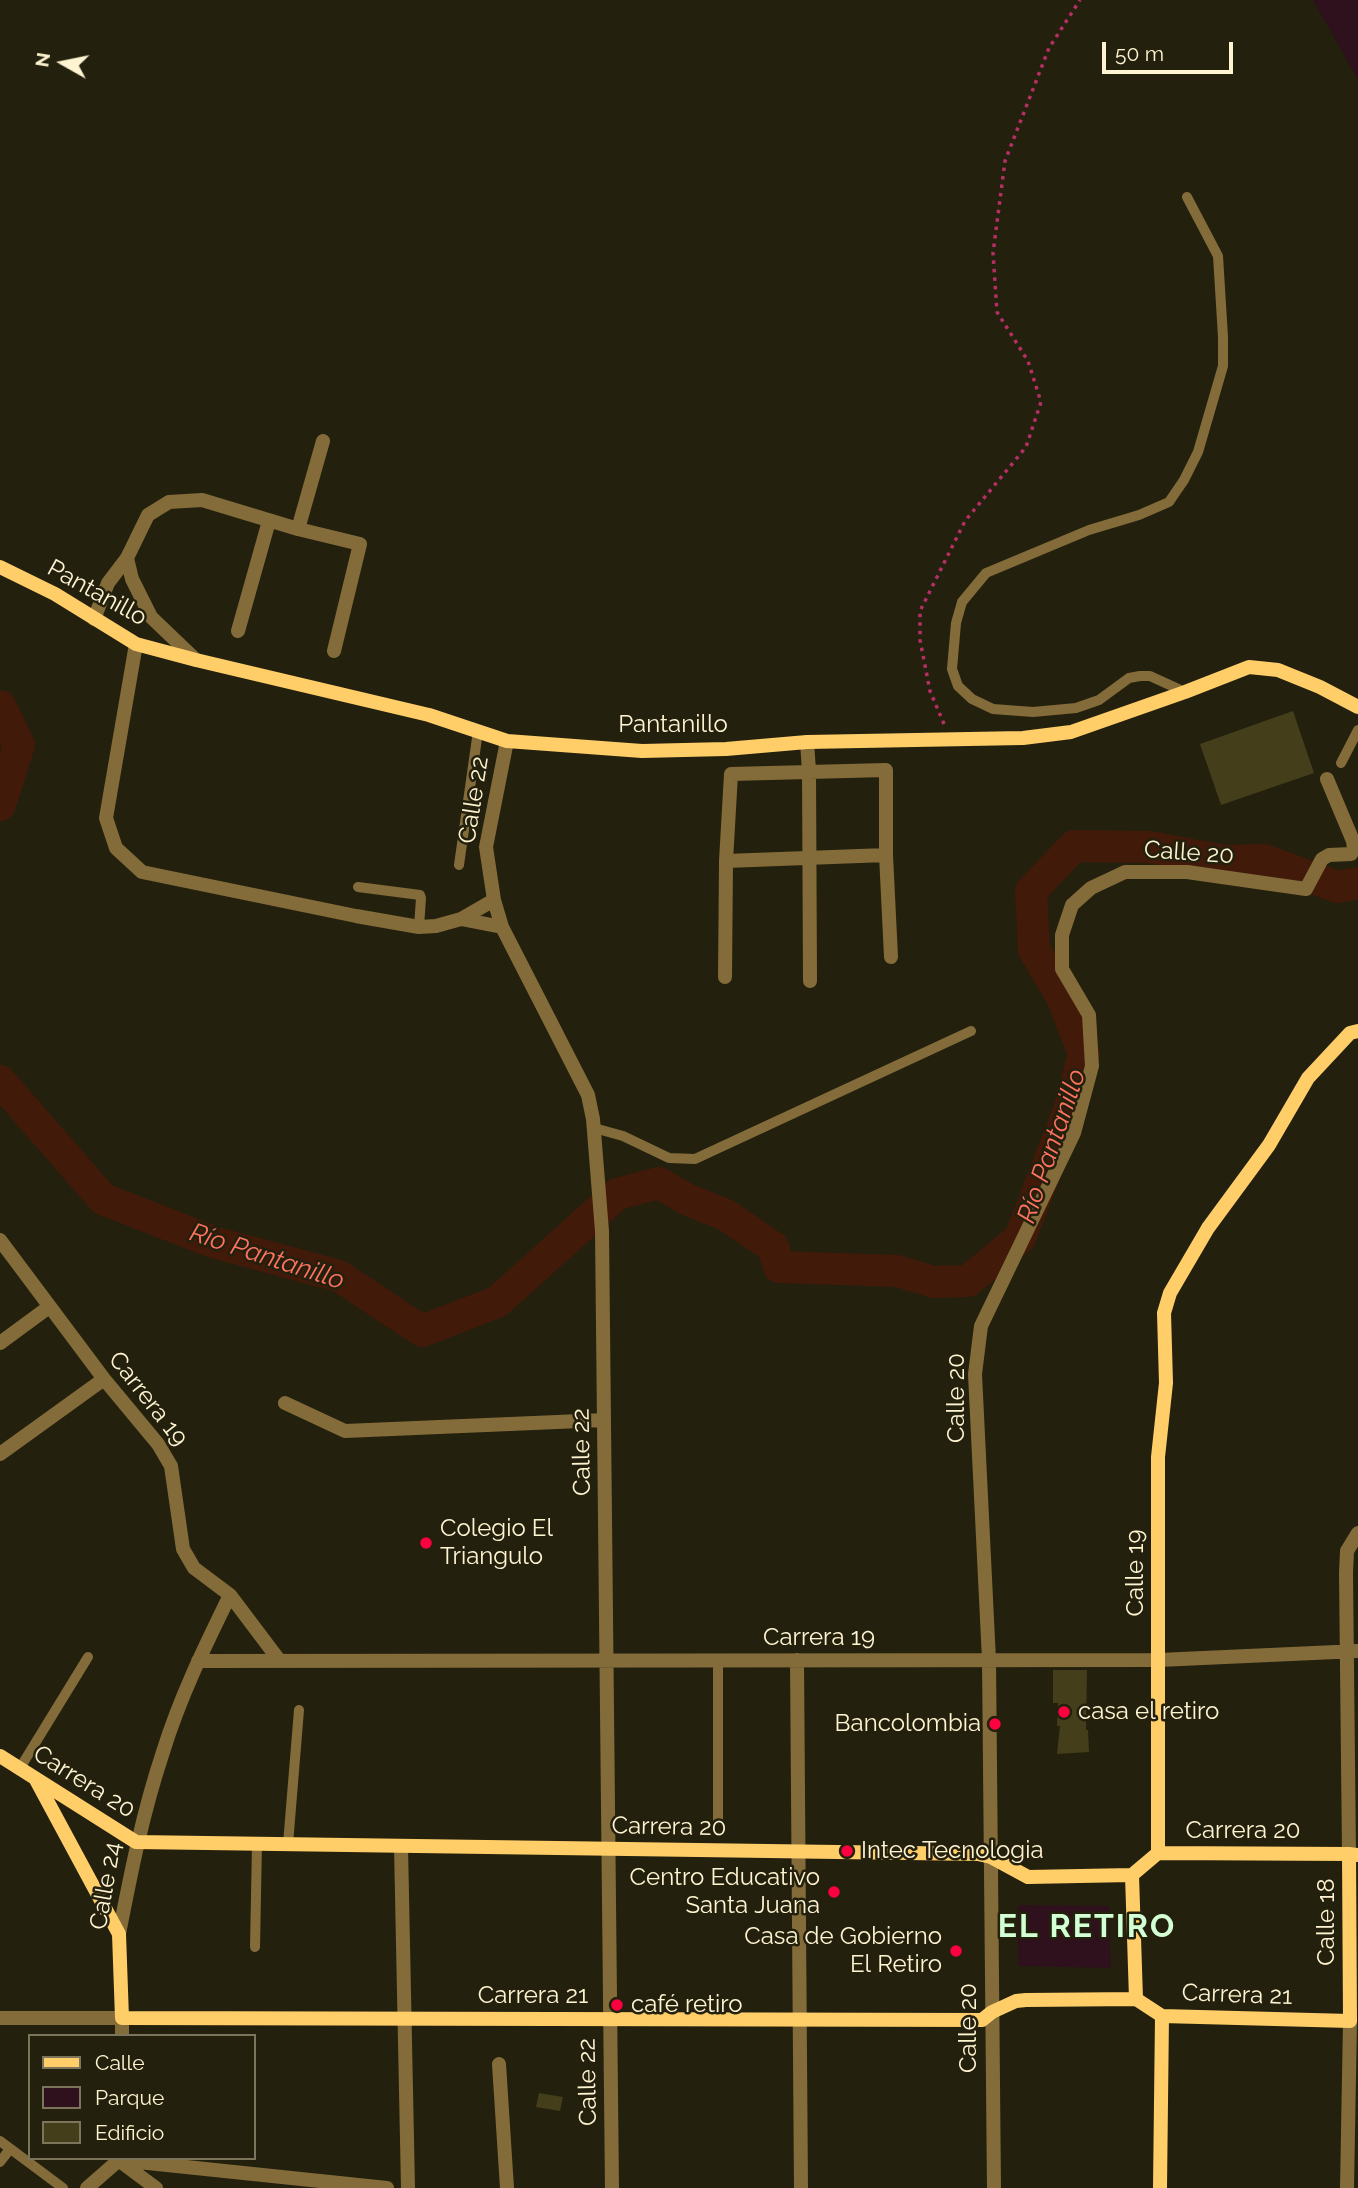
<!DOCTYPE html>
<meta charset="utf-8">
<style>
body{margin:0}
#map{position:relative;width:1358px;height:2188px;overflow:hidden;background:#24200e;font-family:Raleway,sans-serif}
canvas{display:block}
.legend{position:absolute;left:28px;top:2034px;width:228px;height:126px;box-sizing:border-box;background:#24200e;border:2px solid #7c755c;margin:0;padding:9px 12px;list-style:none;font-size:21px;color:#fff4d1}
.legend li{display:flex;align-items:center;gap:14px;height:35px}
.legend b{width:35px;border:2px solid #7c755c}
.north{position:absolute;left:28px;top:28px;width:70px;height:70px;-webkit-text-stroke:5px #24200e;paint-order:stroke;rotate:279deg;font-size:19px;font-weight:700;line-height:28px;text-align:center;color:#fff4d1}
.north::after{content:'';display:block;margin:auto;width:24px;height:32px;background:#fff4d1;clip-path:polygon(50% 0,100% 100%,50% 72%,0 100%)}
.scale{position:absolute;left:1102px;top:42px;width:131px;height:32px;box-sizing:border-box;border:4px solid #fff4d1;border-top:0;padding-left:9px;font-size:21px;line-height:24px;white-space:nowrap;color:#fff4d1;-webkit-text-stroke:5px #24200e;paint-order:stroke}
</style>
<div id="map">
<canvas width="1358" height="2188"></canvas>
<ul class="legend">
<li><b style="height:9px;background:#ffce68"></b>Calle</li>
<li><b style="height:19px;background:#2e111c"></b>Parque</li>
<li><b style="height:19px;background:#453e1a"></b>Edificio</li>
</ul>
<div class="north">N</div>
<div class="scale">50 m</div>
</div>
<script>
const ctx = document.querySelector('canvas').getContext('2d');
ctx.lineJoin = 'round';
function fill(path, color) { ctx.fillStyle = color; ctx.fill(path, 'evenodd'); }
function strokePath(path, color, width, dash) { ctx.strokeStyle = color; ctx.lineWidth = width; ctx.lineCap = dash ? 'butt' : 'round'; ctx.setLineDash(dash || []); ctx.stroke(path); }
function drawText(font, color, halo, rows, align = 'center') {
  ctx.font = font + ' Raleway,sans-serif'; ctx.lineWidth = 5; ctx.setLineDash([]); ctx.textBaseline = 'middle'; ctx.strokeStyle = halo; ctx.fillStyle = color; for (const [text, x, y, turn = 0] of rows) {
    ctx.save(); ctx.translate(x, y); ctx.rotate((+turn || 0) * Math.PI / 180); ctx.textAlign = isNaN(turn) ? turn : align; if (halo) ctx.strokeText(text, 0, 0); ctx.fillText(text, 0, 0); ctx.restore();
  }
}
fill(new Path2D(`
 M 1313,0 L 1358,0 L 1358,80 Z
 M 1018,1905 L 1109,1906 L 1111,1968 L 1018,1966 Z`), '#2e111c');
strokePath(new Path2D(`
 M 0,706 L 19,745 L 0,805
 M 0,1081 L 103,1199 L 213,1242 L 339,1276 L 422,1331 L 497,1302 L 617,1194 L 659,1183 L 688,1200 L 726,1215 L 773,1247 L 779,1267 L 897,1271 L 934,1282 L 968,1281 L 1020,1238 L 1069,1110 L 1084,1054 L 1062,997 L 1034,950 L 1031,891 L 1074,846 L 1150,847 L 1224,861 L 1264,860 L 1338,887 L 1358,883`), '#411a0a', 32);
fill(new Path2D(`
 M 1293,711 L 1314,773 L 1221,805 L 1200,744 Z
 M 1053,1670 L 1087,1670 L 1086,1730 L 1088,1730 L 1089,1752 L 1057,1754 L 1060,1726 L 1057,1726 L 1058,1703 L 1053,1703 Z
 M 539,2093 L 563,2097 L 560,2111 L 536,2107 Z`), '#453e1a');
strokePath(new Path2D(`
 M 944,724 L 930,691 L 920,640 L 920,611 L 965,521 L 1026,447 L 1041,402 L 1028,361 L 997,312 L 993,253 L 1005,161 L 1049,48 L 1080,0`), '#b52f65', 3.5, [3.5, 5]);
strokePath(new Path2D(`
 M 1185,692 L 1150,676 L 1140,676 L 1129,678 L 1099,700 L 1076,708 L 1033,712 L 993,709 L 972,699 L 958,686 L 952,669 L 956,623 L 962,602 L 986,573 L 1089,530 L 1139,515 L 1169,502 L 1184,480 L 1198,452 L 1223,366 L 1223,337 L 1218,256 L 1187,197
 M 1341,763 L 1358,730
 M 459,865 L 478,731
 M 358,887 L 420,895 L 421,898 L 419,927
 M 594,1128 L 623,1136 L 669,1158 L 695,1159 L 971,1031
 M 718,1661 L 718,1820
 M 20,1768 L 88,1657
 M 288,1844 L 299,1710
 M 255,1947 L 257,1844
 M 0,2141 L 63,2188
 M 0,2162 L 10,2149`), '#836c39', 10);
strokePath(new Path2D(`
 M 298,529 L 323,441
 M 94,619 L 108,583 L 127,558
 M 238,631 L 269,521
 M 136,644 L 106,818 L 116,848 L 142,872 L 356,916 L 419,927 L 436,926 L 461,919 L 494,900
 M 196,660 L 151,617 L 132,579 L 127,558 L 148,515 L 169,502 L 202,500 L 298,529 L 360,544 L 334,651
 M 507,741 L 486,847 L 494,900 L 502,927 L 588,1095 L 593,1119 L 602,1231 L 612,2188
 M 807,742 L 809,771 L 810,981
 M 726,861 L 886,855
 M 461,919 L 502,927
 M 725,977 L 726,861 L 731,774 L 886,770 L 886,855 L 891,957
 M 0,1240 L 104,1379 L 158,1444 L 171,1466 L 183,1549 L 194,1568 L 230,1595 L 279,1660
 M 0,1343 L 49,1307
 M 285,1403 L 345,1431 L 604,1420
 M 0,1454 L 104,1379
 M 797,1660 L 801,2188
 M 198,1661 L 1159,1660 L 1358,1651
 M 401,1846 L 408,2188
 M 1349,1854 L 1346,1573 L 1347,1551 L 1358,1533
 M 119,1934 C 131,1872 143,1812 163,1752 C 180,1697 205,1646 230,1595
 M 0,2018 L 122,2018 L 122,2036
 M 499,2064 L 507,2188
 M 119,2160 L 387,2188
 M 121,2162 L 156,2188
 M 87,2188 L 119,2160
 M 994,2188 L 989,1660 L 975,1374 L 981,1326 L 1074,1133 L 1092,1066 L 1089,1015 L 1062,969 L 1062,935 L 1072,905 L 1091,888 L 1125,872 L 1187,872 L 1306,889 L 1322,859 L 1329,855 L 1351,854 L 1354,849 L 1353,841 L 1327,779
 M 1347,2188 L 1350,2021`), '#836c39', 14);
strokePath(new Path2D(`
 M 0,567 L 55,594 L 136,644 L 196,660 L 429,715 L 507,741 L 642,751 L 726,749 L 807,742 L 1023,738 L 1071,732 L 1185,692 L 1249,667 L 1278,670 L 1320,687 L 1358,707
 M 0,1756 L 136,1842 L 978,1854 L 991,1857 L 1028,1877 L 1132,1875 L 1158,1853 L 1349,1854 L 1357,1855
 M 35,1778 L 119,1934 L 122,2018 L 982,2020 L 992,2012 L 1016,2001 L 1026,2000 L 1136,1999 L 1162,2016 L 1350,2021 L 1349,1854
 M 1158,1853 L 1158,1457 L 1166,1383 L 1164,1313 L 1170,1293 L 1208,1228 L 1269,1145 L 1308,1078 L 1350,1033 L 1358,1031
 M 1132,1875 L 1136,1999
 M 1160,2188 L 1162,2016`), '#ffce68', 14);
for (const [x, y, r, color] of [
 [426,1543,7,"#fb013f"],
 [1064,1712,7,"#fb013f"],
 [995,1724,7,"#fb013f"],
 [847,1851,7,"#fb013f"],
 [834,1892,7,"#fb013f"],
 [956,1951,7,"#fb013f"],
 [617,2005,7,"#fb013f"]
]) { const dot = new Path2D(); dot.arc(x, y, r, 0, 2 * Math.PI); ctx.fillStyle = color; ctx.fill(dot); strokePath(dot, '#24200e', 2.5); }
drawText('24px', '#fff4d1', '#24200e', [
 ["Pantanillo",97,593,29],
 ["Pantanillo",673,725],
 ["Calle 22",474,800,-81],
 ["Calle 20",1189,853,4],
 ["Calle 20",957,1398,-90],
 ["Carrera 19",148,1399,52],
 ["Calle 22",582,1452,-91],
 ["Calle 19",1136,1573,-90],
 ["Carrera 19",819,1638],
 ["Carrera 20",84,1782,32],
 ["Carrera 20",669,1827,1],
 ["Carrera 20",1243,1831],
 ["Calle 24",106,1886,-80],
 ["Calle 18",1327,1922,-90],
 ["Carrera 21",1237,1995,2],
 ["Carrera 21",533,1996],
 ["Calle 20",969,2028,-90],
 ["Calle 22",588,2082,-91]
]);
drawText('24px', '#fff4d1', '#24200e', [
 ["Colegio El",440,1529],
 ["Triangulo",440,1557],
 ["casa el retiro",1078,1712],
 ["Bancolombia",981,1724,"right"],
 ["Intec Tecnologia",861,1851],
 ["Centro Educativo",820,1878,"right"],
 ["Santa Juana",820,1906,"right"],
 ["Casa de Gobierno",942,1937,"right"],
 ["El Retiro",942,1965,"right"],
 ["café retiro",631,2005]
], 'left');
drawText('italic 26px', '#ff725f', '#24200e', [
 ["Río Pantanillo",1052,1146,-71],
 ["Río Pantanillo",267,1257,18]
]);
ctx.letterSpacing = '2px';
drawText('bold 32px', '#d3ffd4', '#24200e', [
 ["EL RETIRO",1087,1927]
]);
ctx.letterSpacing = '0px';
</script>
